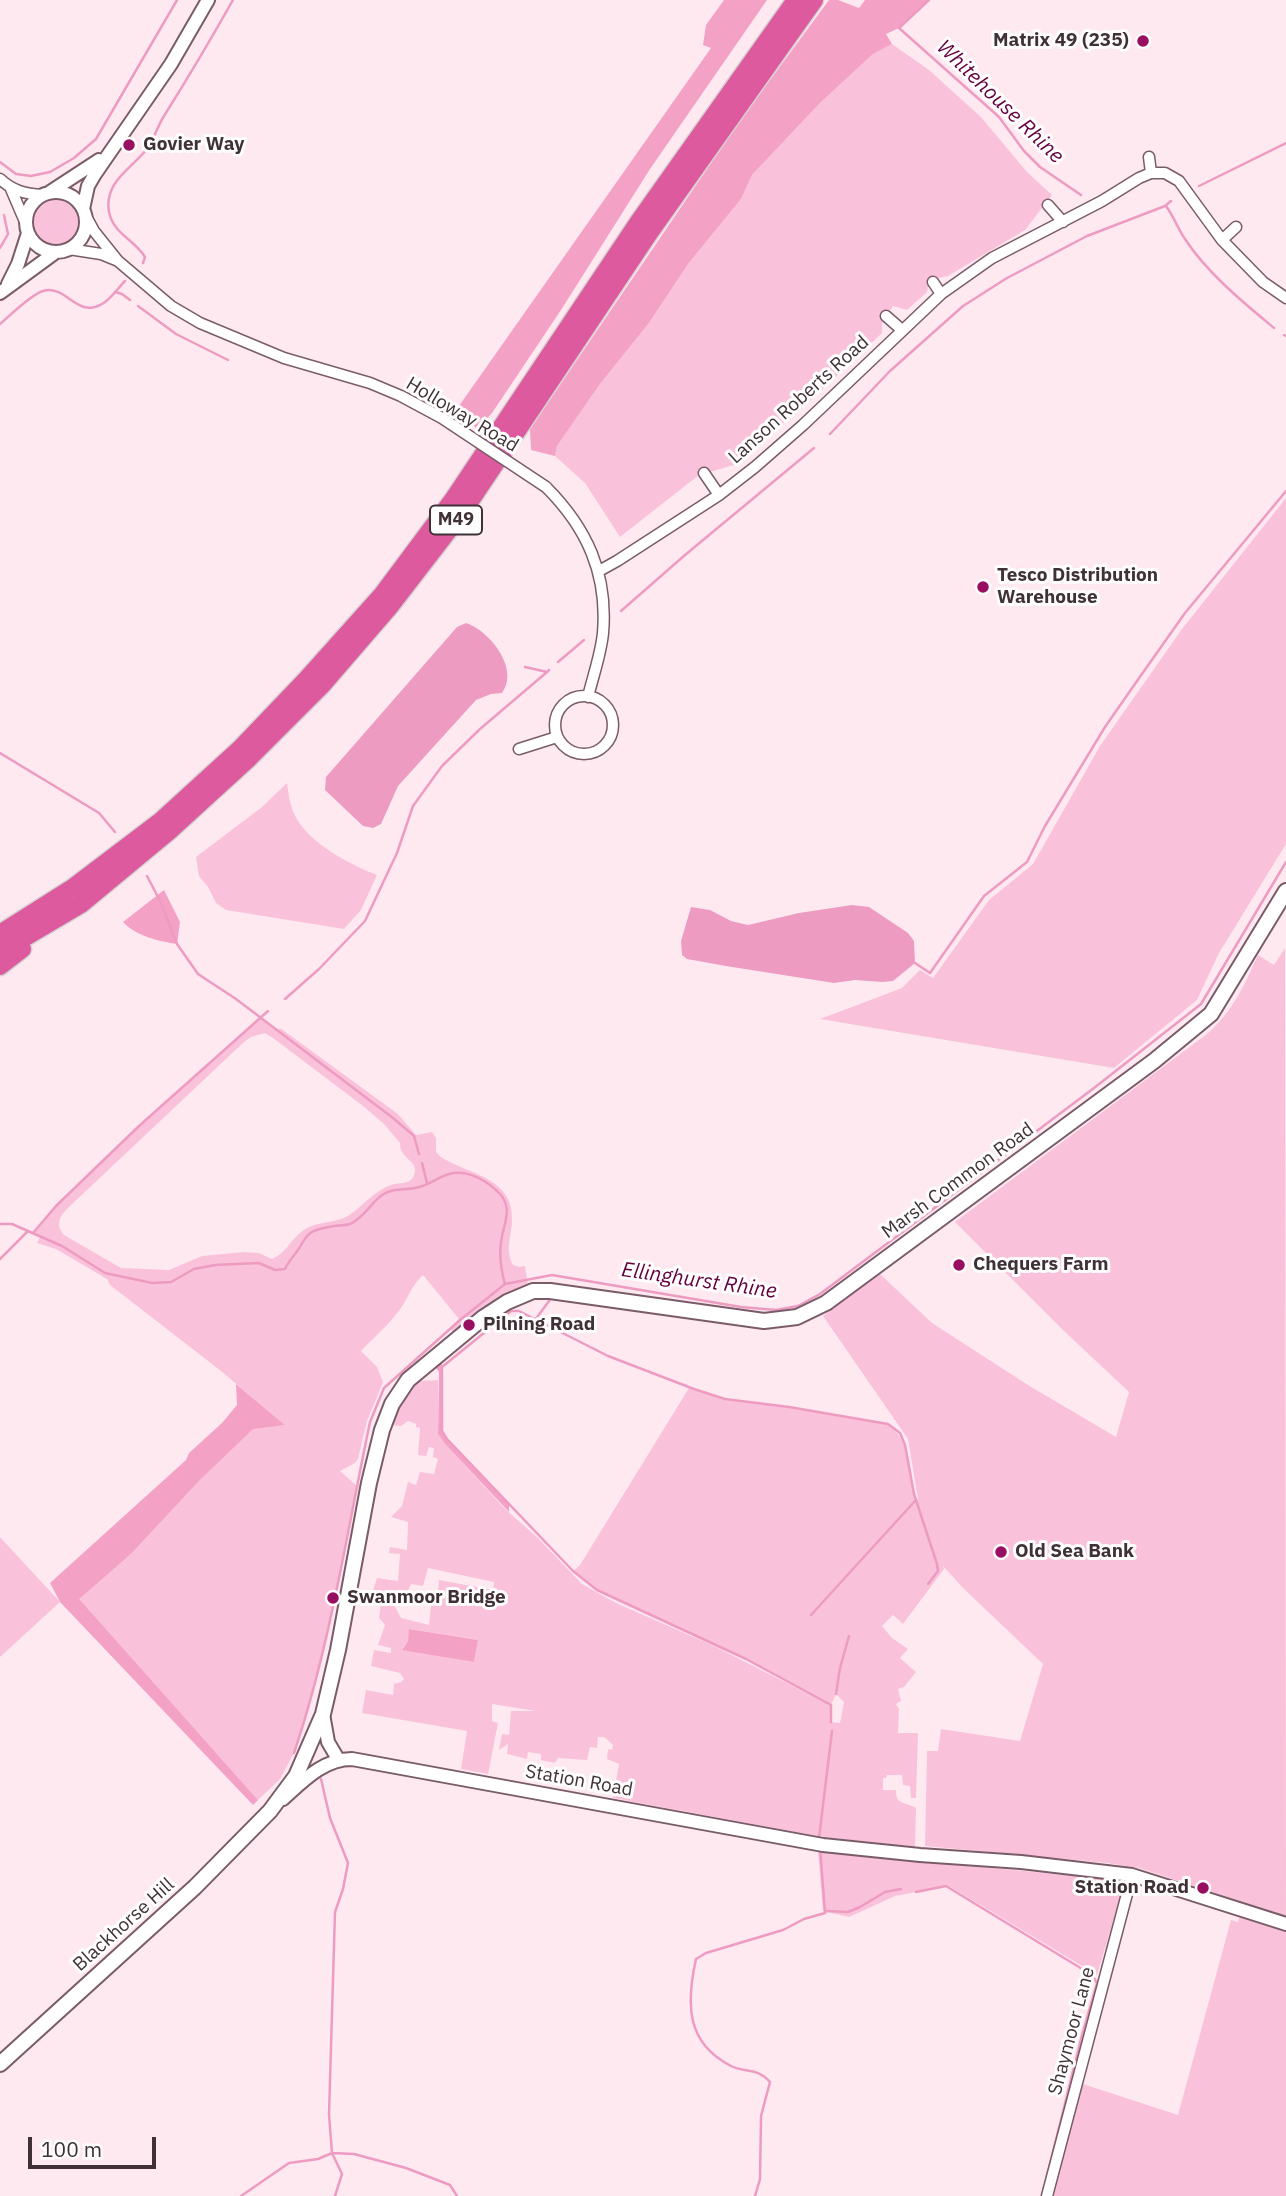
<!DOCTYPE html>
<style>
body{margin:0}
#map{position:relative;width:1286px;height:2196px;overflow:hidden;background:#ffe9f1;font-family:"IBM Plex Sans",sans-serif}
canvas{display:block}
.scale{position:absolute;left:28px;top:2137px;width:128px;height:32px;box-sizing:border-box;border:4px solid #3f3137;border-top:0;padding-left:9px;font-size:21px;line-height:24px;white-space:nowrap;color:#3f3137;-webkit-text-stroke:5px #fdfdfd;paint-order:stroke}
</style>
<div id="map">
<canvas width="1286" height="2196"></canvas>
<div class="scale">100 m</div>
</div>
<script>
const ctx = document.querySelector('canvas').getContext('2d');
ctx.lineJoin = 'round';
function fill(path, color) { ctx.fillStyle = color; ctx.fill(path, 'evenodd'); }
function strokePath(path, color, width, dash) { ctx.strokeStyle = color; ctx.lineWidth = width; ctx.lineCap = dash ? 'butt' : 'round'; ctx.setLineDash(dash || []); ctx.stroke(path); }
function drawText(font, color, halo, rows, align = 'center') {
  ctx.font = font + ' "IBM Plex Sans",sans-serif'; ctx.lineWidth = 6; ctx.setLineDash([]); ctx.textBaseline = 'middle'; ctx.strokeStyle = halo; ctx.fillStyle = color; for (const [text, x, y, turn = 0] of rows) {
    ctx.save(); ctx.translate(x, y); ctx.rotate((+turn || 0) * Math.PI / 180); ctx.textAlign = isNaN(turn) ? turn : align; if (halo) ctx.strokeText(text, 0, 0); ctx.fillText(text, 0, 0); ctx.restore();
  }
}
fill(new Path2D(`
 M 892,44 L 929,70 L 981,117 L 1027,172 L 1052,195 L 1025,230 L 948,276 L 939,278 L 928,287 L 927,292 L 907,310 L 893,306 L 882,323 L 882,333 L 811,400 L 734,465 L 699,475 L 620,537 L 585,483 L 555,456 L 557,446 L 600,384 L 649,323 L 688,264 L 741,199 L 752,175 L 820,103 L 873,54 Z
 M34 222a22 22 0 1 1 44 0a22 22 0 1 1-44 0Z
 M 1286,498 L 1286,844 L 1219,953 L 1197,1000 L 1114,1068 L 820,1019 L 902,988 L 920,970 L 933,978 L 989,900 L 1033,864 L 1100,746 L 1182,629 Z
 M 287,783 C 289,797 291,812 300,824 C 317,847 351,865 377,875 L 361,910 L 344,929 L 226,910 L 216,903 L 208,887 L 199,876 L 196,857 L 262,807 Z
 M 1285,948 L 1286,1916 L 1139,1868 L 1107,1863 L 925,1846 L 927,1751 L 938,1751 L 941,1729 L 1020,1741 L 1043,1664 L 964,1589 L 943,1566 L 944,1569 L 903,1624 L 893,1615 L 882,1626 L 892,1638 L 908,1649 L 900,1658 L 916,1672 L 904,1687 L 898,1689 L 901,1701 L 896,1704 L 899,1709 L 898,1733 L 918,1733 L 916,1798 L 911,1798 L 910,1786 L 903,1785 L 902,1775 L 887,1775 L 886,1778 L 883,1778 L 883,1790 L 896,1790 C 895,1805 906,1802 916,1808 L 915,1847 L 816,1836 L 613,1798 L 619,1764 L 607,1759 L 608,1749 L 612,1750 L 613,1745 L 604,1737 L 598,1737 L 597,1748 L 590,1747 L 587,1760 L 558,1758 L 555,1763 L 541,1760 L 541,1754 L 528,1752 L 527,1759 L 507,1754 L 508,1744 L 499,1750 L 502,1734 L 509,1735 L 511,1711 L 535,1711 L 492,1704 L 492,1721 L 498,1723 L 488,1774 L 461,1769 L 467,1731 L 362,1713 L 366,1690 L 393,1695 L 394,1684 L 401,1682 L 404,1679 L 400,1673 L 371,1666 L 374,1650 L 391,1653 L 391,1648 L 378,1645 L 385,1625 L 379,1618 L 382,1596 L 372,1594 L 377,1578 L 398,1581 L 400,1554 L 389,1553 L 390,1547 L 407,1550 L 408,1522 L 391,1517 L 402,1506 L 408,1482 L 416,1485 L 420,1472 L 434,1474 L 438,1459 L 433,1457 L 434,1448 L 429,1447 L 426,1456 L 418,1455 L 420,1428 L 416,1427 L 416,1424 L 408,1421 L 401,1426 L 391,1425 C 397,1414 408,1386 420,1381 C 425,1380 433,1381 438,1380 L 438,1434 L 445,1444 L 505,1509 L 538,1538 L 582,1584 L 616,1603 L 712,1645 L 830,1705 L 831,1722 L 840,1723 L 844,1702 L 836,1694 L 831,1705 L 746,1659 L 597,1590 L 573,1571 L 580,1565 L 689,1388 L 725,1399 L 789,1407 L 888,1424 C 910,1441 910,1468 914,1494 L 916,1500 L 918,1499 L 908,1439 L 823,1316 L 880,1274 L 932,1323 L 1028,1385 L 1116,1437 L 1129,1392 L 1063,1330 L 955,1222 L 1207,1034 C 1233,1011 1244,986 1258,955 L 1274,965 ZM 428,1568 L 494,1582 L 493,1590 L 439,1580 L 438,1590 L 432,1595 L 429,1625 L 401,1618 L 394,1605 L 404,1600 L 411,1584 L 423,1586 ZM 410,1629 L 478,1640 L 474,1662 L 402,1649 L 408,1641 Z
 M 260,1017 L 277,1031 L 280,1028 L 398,1114 L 416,1135 L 432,1132 L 436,1138 L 436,1152 L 441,1157 C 469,1175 515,1177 512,1222 C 511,1238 505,1250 513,1265 L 519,1267 L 525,1266 L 528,1287 L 455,1335 L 450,1328 L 459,1319 L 423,1275 C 412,1285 409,1296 401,1308 C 390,1324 374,1337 361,1351 L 377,1367 L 383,1382 L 367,1421 L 358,1459 L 355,1463 L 340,1471 L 357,1486 L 323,1652 L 305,1721 L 294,1753 L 280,1779 L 258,1800 L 78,1599 L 131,1554 L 200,1480 L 253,1428 L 285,1425 L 221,1371 L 110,1285 L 107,1279 L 56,1249 L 37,1243 L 40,1237 L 33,1233 L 56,1206 L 139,1126 ZM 265,1033 L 273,1038 L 363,1106 L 384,1124 L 400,1143 C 399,1159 420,1161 414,1175 C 411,1185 400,1182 391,1185 C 387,1186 384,1188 381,1190 C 368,1197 359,1210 346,1217 C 331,1224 313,1221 300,1233 C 289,1242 286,1253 272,1259 L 259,1253 L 244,1252 L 202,1256 L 169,1270 L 121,1268 L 64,1235 C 54,1223 61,1215 70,1206 L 244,1042 L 251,1037 Z
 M 0,1537 L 60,1602 L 0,1657 Z
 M 818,1851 L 1106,1879 L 1119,1881 L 1124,1885 L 1097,1975 L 949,1886 L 895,1896 L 849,1917 L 823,1911 Z
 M 1240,1915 L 1286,1930 L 1286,2196 L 1053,2196 L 1080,2083 L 1178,2115 L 1231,1920 L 1238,1922 Z`), '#fac2da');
fill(new Path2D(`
 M 724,0 L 767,0 L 650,169 L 561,310 L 492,413 L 478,429 L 454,413 L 711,48 L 703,45 L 706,25 Z
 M 829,0 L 838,0 L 859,8 L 865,0 L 929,0 L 899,28 L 886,34 L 892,44 L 873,54 L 820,103 L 752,175 L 741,199 L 688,264 L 649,323 L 600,384 L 557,446 L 555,456 L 531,450 L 530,429 L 739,122 Z
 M 164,890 L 180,922 L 177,944 C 158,941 136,936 123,922 Z
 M 442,1362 L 442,1431 L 447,1439 L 509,1505 L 509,1512 L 445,1444 L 438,1434 L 439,1372 L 435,1367 Z
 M 236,1384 L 285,1425 L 253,1429 L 200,1480 L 131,1554 L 79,1599 L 258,1800 L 253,1805 L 60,1602 L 50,1583 L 186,1460 L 189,1453 L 222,1423 L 237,1405 Z
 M 409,1629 L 478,1640 L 474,1662 L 402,1650 L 408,1641 Z`), '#f4a1c6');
fill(new Path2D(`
 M 466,623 C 490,631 520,669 502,693 L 491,694 L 476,700 L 398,786 L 381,824 L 373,828 L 363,826 L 325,790 L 326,777 L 457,627 Z
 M 852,905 L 869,907 L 908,933 L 914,941 L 915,963 L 893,981 L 882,982 L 855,980 L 834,983 L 726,966 L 687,959 L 682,955 L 681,941 L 691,907 L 710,910 L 731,921 L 748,925 L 799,913 Z`), '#ee9bc1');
strokePath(new Path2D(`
 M 929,0 L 899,28 L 999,117 L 1024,151 L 1040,167 L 1081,195
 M 0,162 L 16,174 L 31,176 L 50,172 L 74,158 L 96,139 L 177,0
 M 1199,186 L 1286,143
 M 1166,206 C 1174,217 1178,229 1185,239 C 1207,273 1244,303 1274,328
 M 0,248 L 8,234 L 4,215
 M 143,263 L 145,257 C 134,239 114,235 109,212 C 104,182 130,170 146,150 C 154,140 157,127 164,116 C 188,78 211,39 233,0
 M 115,292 L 122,294 L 130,300
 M 138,306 L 176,334 L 228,360
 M 0,324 C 11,315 30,295 43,291 C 66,284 77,319 102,304 C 111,299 118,288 125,281
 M 1284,335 L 1286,336
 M 830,434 L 890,371 L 963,306 L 1007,278 L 1087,236 L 1165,206 L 1171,201
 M 621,611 L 685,555 L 814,448
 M 558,662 L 584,640
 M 525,667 L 547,672 L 549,670
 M 0,753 L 99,813 L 115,832
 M 147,876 L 160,901 L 177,944 L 198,974 L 236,999 L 393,1118 L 414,1136 L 419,1154
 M 915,963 L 930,973 L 984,896 L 1027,862 L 1045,826 L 1105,727 L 1137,681 L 1185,613 L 1286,491
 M 285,999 L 319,969 L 365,921 L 397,853 L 413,806 L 442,766 L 480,729 L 547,672
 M 422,1163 L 427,1183
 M 0,1224 L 12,1224 L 62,1246 L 105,1273 L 152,1283 L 171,1282 L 194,1269 L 215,1265 L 259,1263 L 275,1270 L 285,1269 C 289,1260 296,1254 300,1247 C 308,1232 312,1230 329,1227 C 335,1225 345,1226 350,1224 C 363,1219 371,1203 382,1195 C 394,1187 406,1191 419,1187 C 429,1185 438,1177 449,1174 C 468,1169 488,1181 501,1195 C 513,1210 503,1225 501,1242 C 499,1256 501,1270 505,1284
 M 33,1233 L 56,1206 L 139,1126 L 268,1011
 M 0,1259 L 28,1231
 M 535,1320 L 552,1297
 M 811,1615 L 915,1501
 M 836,1694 L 840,1668 L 849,1636
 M 831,1722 L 831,1705 L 746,1659 L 597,1590 L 573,1571 L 447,1439 L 442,1431 L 442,1367 L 511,1311 L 519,1311 L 608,1356 L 694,1389 L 725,1399 L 789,1407 L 888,1424 L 900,1433 L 905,1445 L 914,1494 L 937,1564 L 938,1571 L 928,1584
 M 294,1753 C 330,1647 347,1531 370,1422 L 384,1388 L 460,1320 L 505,1284 L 552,1275 L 741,1307 L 776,1310 L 798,1306 L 820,1294 L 1094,1088 L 1201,1004 L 1286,862
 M 321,1779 L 330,1818 L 348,1863 L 343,1889 L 335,1912 L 329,2115 L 332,2153 L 342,2174 L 335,2196
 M 819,1838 L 832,1731
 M 916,1892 L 946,1886 L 1092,1975 L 1097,1983 L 1082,2035 L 1042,2196
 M 826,1911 L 848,1912 L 860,1907 L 885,1892 L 901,1889
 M 241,2196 L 289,2163 L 318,2159 L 332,2153 L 354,2154 L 406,2168 L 450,2185 L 457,2196
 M 755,2196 L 760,2179 L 761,2116 L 770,2082 C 757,2067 745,2073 731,2066 C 686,2043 686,2004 696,1959 L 706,1953 L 783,1930 L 804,1919 L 825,1913 L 820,1848`), '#ee9bc1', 2.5);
const minor = new Path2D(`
 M 1149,157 L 1151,173
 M 0,179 C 13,191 25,194 43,195
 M 11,189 L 26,224
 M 1048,205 L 1063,222
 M 84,213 L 94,231 L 118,261 L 171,306 L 200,323 L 284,358 L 370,383 L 401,396 L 442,418
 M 1222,240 L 1236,227
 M 69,249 L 101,254 L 118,261
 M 933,282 L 941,294
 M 886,316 L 902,330
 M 704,473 L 719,495
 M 546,487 C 587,528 608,574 603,633 C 601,654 593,676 588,697
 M 599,571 L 617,561 L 719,495 L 755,467 L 803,425 L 941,294 L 992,258 L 1102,201 L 1139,178 L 1151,173 L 1165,173 L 1179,181 L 1222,240 L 1263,282 L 1286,298
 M555 725a29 29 0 1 1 58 0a29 29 0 1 1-58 0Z
 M 519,749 L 557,737
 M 1047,2196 L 1132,1875`);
const tertiary = new Path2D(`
 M 50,192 L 99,160
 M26 222a30 30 0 1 1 60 0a30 30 0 1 1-60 0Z
 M 83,209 L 88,186 L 95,174 L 171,64 L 208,0
 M 8,284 L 18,264 L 28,233
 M 0,293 L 56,252
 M 323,1714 L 328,1742 L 338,1759
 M 283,1799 C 303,1781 323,1759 352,1759 L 823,1845 L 920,1855 L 1021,1862 L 1132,1875 L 1286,1924`);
const secondary = new Path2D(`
 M 0,2064 L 195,1887 L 270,1811 L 296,1776 L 323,1714 L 338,1650 L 369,1483 L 382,1430 L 392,1404 L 408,1380 L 484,1317 L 507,1302 L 533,1291 L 550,1291 L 764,1321 L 797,1317 L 826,1303 L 1154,1061 L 1211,1014 L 1286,891`);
const motorway = new Path2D(`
 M 0,934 L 74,887 L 161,821 L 240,749 L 306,680 L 383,594 L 453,500 L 638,223 L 796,0
 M 0,952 L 81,904 L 169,831 L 249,758 L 321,686 L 390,606 L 464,510 L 649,233 L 814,0
 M 0,966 L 22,949`);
strokePath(minor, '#7a5c69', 13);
strokePath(tertiary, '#7a5c69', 16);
strokePath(secondary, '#7a5c69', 18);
strokePath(motorway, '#d5d2d3', 21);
strokePath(minor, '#fff', 10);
strokePath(tertiary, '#fff', 12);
strokePath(secondary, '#fff', 14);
strokePath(motorway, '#de5a9e', 18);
const minorBridge = new Path2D(`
 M 442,418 L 546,487`);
strokePath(minorBridge, '#7a5c69', 13, []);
strokePath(minorBridge, '#fff', 10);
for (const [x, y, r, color] of [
 [1143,41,7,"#980e61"],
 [129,145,7,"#980e61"],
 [983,587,7,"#980e61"],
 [959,1265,7,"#980e61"],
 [469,1325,7,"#980e61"],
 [1001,1552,7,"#980e61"],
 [333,1598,7,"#980e61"],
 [1203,1888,7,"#980e61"]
]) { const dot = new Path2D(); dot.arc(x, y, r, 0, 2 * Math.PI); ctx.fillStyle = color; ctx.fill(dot); strokePath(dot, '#fdfdfd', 2.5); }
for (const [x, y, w] of [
 [456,520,52]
]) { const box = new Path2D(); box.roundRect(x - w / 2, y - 14.5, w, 29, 5); ctx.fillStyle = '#fdfdfd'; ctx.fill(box); strokePath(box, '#3f3137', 2); }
drawText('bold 18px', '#3f3137', null, [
 ["M49",456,520]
]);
drawText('bold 19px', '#3f3137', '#fdfdfd', [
 ["Matrix 49 (235)",1129,41,"right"],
 ["Govier Way",143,145],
 ["Tesco Distribution",997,576],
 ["Warehouse",997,598],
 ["Chequers Farm",973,1265],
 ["Pilning Road",483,1325],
 ["Old Sea Bank",1015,1552],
 ["Swanmoor Bridge",347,1598],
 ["Station Road",1189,1888,"right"]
], 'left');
drawText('19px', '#3f3137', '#fdfdfd', [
 ["Lanson Roberts Road",799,400,-42],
 ["Holloway Road",462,415,31],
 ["Marsh Common Road",958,1181,-36],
 ["Station Road",579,1781,10],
 ["Blackhorse Hill",124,1925,-42],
 ["Shaymoor Lane",1072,2031,-75]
]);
drawText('italic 21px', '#64003e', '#fdfdfd', [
 ["Whitehouse Rhine",1000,102,44],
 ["Ellinghurst Rhine",699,1281,8]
]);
</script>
